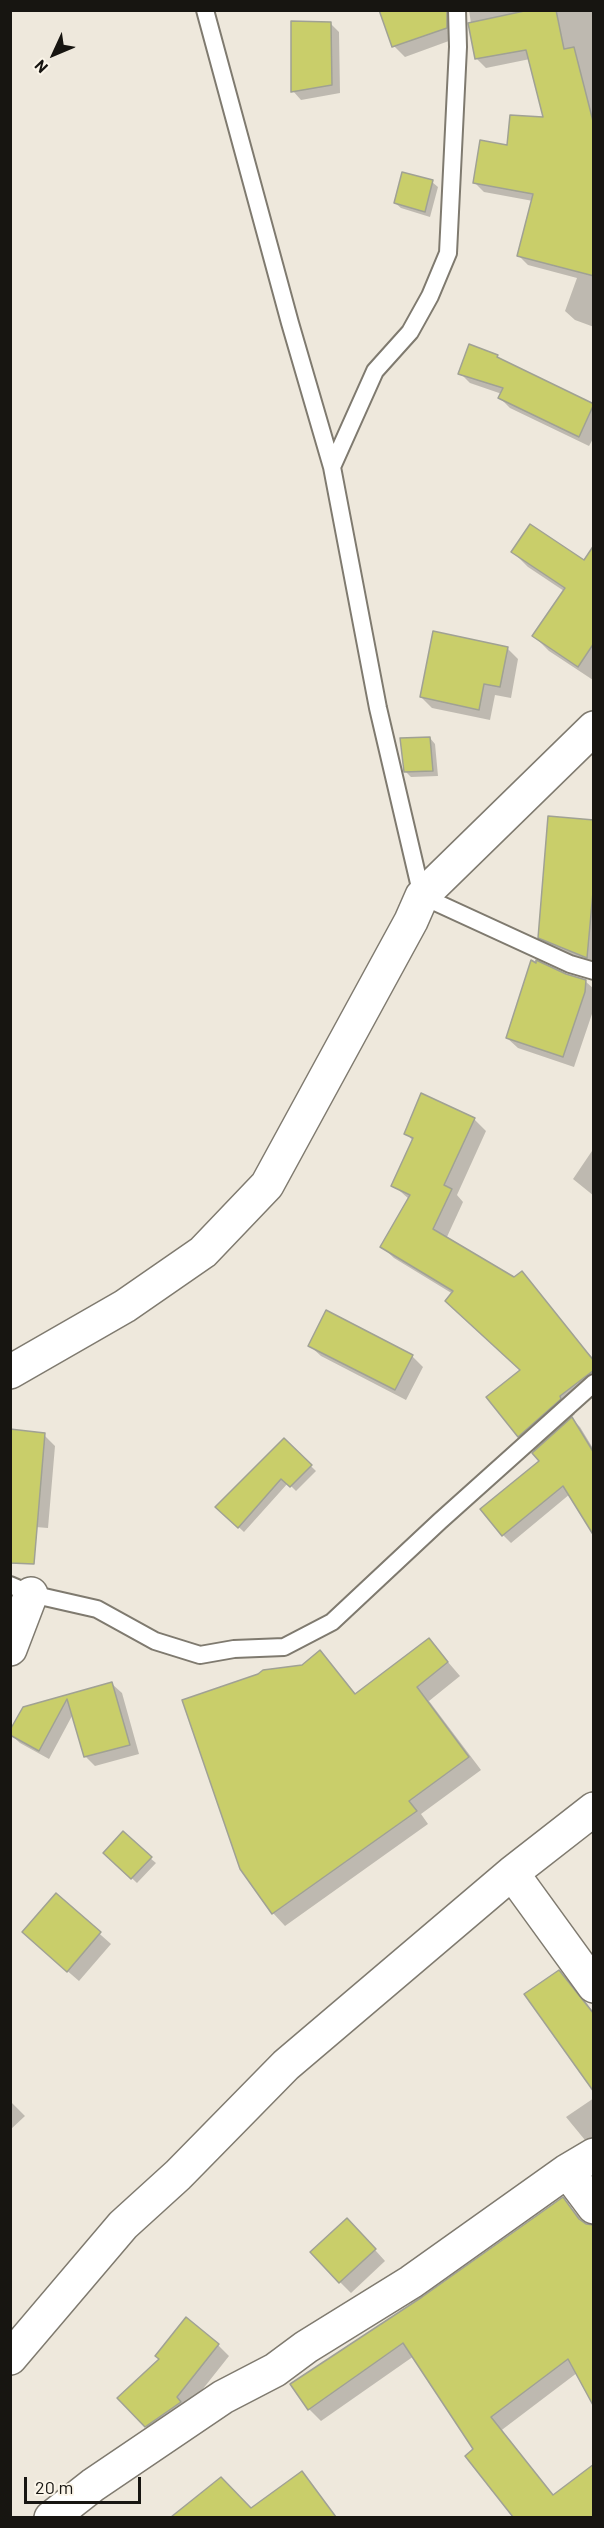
<!DOCTYPE html>
<style>
body{margin:0}
#map{position:relative;width:604px;height:2528px;overflow:hidden;background:#eee8dc;font-family:Barlow,sans-serif}
canvas{display:block}
.frame{position:absolute;inset:0;border:12px solid #171511;pointer-events:none}
.north{position:absolute;left:24px;top:24px;width:60px;height:60px;-webkit-text-stroke:4px #fbf5e9;paint-order:stroke;rotate:226deg;font-size:16px;font-weight:700;line-height:24px;text-align:center;color:#171511}
.north::after{content:'';display:block;margin:auto;width:21px;height:27px;background:#171511;clip-path:polygon(50% 0,100% 100%,50% 72%,0 100%)}
.scale{position:absolute;left:24px;top:2477px;width:117px;height:27px;box-sizing:border-box;border:3px solid #171511;border-top:0;padding-left:8px;font-size:18px;line-height:21px;white-space:nowrap;color:#171511;-webkit-text-stroke:4px #fbf5e9;paint-order:stroke}
</style>
<div id="map">
<canvas width="604" height="2528"></canvas>
<div class="frame"></div>
<div class="north">N</div>
<div class="scale">20 m</div>
</div>
<script>
const ctx = document.querySelector('canvas').getContext('2d');
ctx.lineJoin = 'round';
function fill(path, color) { ctx.fillStyle = color; ctx.fill(path, 'evenodd'); }
function strokePath(path, color, width, dash) { ctx.strokeStyle = color; ctx.lineWidth = width; ctx.lineCap = dash ? 'butt' : 'round'; ctx.setLineDash(dash || []); ctx.stroke(path); }
fill(new Path2D(`
 M 381,10 L 461,10 L 457,38 L 405,57 L 394,46 Z
 M 469,10 L 594,10 L 594,327 L 575,320 L 565,311 L 577,278 L 528,265 L 518,255 L 533,201 L 484,192 L 474,182 L 508,147 L 545,119 L 530,59 L 486,68 L 476,58 Z
 M 330,23 L 339,32 L 340,93 L 301,100 L 293,91 Z
 M 432,182 L 438,187 L 430,217 L 401,208 L 395,203 Z
 M 497,356 L 502,360 L 594,406 L 594,437 L 589,446 L 510,408 L 500,398 L 502,394 L 470,383 L 460,373 Z
 M 513,552 L 594,568 L 593,680 L 549,651 L 534,636 L 564,591 L 528,567 Z
 M 507,648 L 518,659 L 511,698 L 495,695 L 490,720 L 432,708 L 421,697 Z
 M 430,738 L 435,744 L 438,776 L 411,777 L 405,771 Z
 M 594,821 L 594,966 L 550,948 L 539,937 Z
 M 565,975 L 585,981 L 594,989 L 594,1008 L 574,1067 L 518,1048 L 507,1038 Z
 M 474,1119 L 486,1131 L 457,1195 L 463,1202 L 446,1239 L 514,1279 L 522,1273 L 575,1337 L 565,1353 L 578,1343 L 594,1359 L 594,1396 L 573,1412 L 575,1414 L 571,1418 L 580,1427 L 594,1450 L 594,1518 L 570,1494 L 511,1543 L 503,1535 L 541,1461 L 536,1452 L 520,1436 L 532,1380 L 453,1294 L 394,1258 L 382,1247 L 409,1199 L 393,1185 L 413,1141 L 406,1133 Z
 M 594,1148 L 594,1196 L 573,1179 Z
 M 310,1346 L 412,1356 L 423,1367 L 406,1400 L 321,1356 Z
 M 44,1435 L 55,1446 L 48,1528 L 10,1525 Z
 M 284,1440 L 316,1471 L 296,1491 L 288,1483 L 244,1532 L 217,1507 Z
 M 429,1640 L 460,1676 L 429,1701 L 481,1770 L 421,1814 L 428,1824 L 285,1926 L 273,1913 L 303,1666 L 320,1652 L 356,1695 Z
 M 112,1684 L 122,1693 L 139,1754 L 95,1766 L 85,1756 L 73,1714 L 49,1759 L 20,1743 L 10,1734 L 24,1708 Z
 M 105,1853 L 150,1858 L 156,1863 L 137,1883 Z
 M 56,1895 L 111,1944 L 79,1981 L 35,1943 Z
 M 559,1972 L 574,1986 L 594,2013 L 594,2090 Z
 M 594,2098 L 594,2151 L 566,2117 Z
 M 10,2101 L 25,2116 L 10,2130 Z
 M 563,2199 L 588,2226 L 594,2360 L 478,2448 L 414,2356 L 321,2421 L 309,2409 L 292,2384 L 423,2299 Z
 M 358,2231 L 385,2261 L 351,2293 L 340,2282 Z
 M 218,2345 L 229,2356 L 187,2409 L 157,2437 L 146,2426 Z
 M 513,2447 L 554,2496 L 594,2488 L 594,2518 L 515,2518 L 475,2467 Z
 M 302,2473 L 337,2518 L 174,2518 L 221,2479 L 251,2510 Z`), '#0003');
const building = new Path2D(`
 M 379,10 L 447,10 L 447,28 L 392,47 Z
 M 529,10 L 556,10 L 564,49 L 574,47 L 594,125 L 594,276 L 517,256 L 533,194 L 473,183 L 480,140 L 507,145 L 510,115 L 543,117 L 526,50 L 475,59 L 468,23 Z
 M 291,21 L 331,22 L 332,85 L 291,92 Z
 M 402,172 L 433,180 L 425,212 L 394,203 Z
 M 469,344 L 498,355 L 497,357 L 594,404 L 579,437 L 498,398 L 503,388 L 458,374 Z
 M 530,524 L 584,560 L 594,545 L 594,643 L 578,667 L 532,636 L 565,588 L 511,552 Z
 M 433,631 L 508,647 L 500,687 L 484,684 L 479,710 L 420,697 Z
 M 430,737 L 433,771 L 404,772 L 400,738 Z
 M 548,816 L 594,820 L 594,881 L 587,958 L 538,938 Z
 M 531,960 L 536,963 L 536,960 L 566,974 L 586,980 L 585,992 L 563,1057 L 506,1038 Z
 M 421,1093 L 475,1118 L 444,1185 L 452,1189 L 433,1229 L 514,1277 L 522,1271 L 594,1361 L 594,1370 L 560,1396 L 561,1399 L 518,1437 L 486,1397 L 520,1370 L 445,1301 L 453,1291 L 380,1247 L 410,1195 L 391,1186 L 413,1138 L 404,1134 Z
 M 326,1310 L 413,1355 L 395,1390 L 308,1346 Z
 M 572,1417 L 594,1453 L 594,1536 L 563,1486 L 502,1536 L 480,1509 L 539,1461 L 532,1453 Z
 M 10,1429 L 45,1433 L 34,1564 L 10,1563 Z
 M 284,1438 L 312,1465 L 290,1487 L 281,1479 L 238,1528 L 215,1507 Z
 M 429,1638 L 448,1662 L 417,1687 L 469,1757 L 409,1801 L 417,1811 L 272,1914 L 240,1869 L 182,1700 L 258,1674 L 263,1670 L 302,1665 L 320,1650 L 355,1694 Z
 M 112,1682 L 130,1745 L 84,1757 L 67,1699 L 39,1751 L 10,1735 L 10,1730 L 23,1707 Z
 M 123,1831 L 152,1857 L 131,1879 L 103,1853 Z
 M 56,1893 L 101,1932 L 67,1972 L 22,1932 Z
 M 559,1970 L 594,2014 L 594,2092 L 524,1994 Z
 M 563,2197 L 579,2219 L 586,2224 L 594,2225 L 594,2407 L 568,2359 L 491,2417 L 553,2495 L 594,2464 L 594,2517 L 513,2517 L 465,2456 L 473,2449 L 403,2343 L 308,2410 L 290,2384 L 422,2297 Z
 M 347,2218 L 376,2249 L 339,2283 L 310,2252 Z
 M 186,2317 L 219,2344 L 177,2397 L 181,2402 L 145,2427 L 117,2398 L 159,2359 L 155,2356 Z
 M 302,2471 L 336,2517 L 171,2517 L 221,2477 L 251,2508 Z`);
fill(building, '#c9ce6a');
strokePath(building, '#a0a194', 1.5);
const service = new Path2D(`
 M 205,10 L 290,323 L 332,467 L 378,708 L 422,896 L 570,964 L 594,971
 M 332,467 L 375,371 L 410,332 L 430,296 L 448,253 L 458,47 L 457,10
 M 10,1585 L 31,1594 L 97,1609 L 155,1641 L 200,1655 L 234,1649 L 284,1647 L 332,1622 L 440,1521 L 594,1383`);
const minor = new Path2D(`
 M 10,1372 L 125,1306 L 203,1252 L 267,1185 L 411,921 L 422,896 L 594,728
 M 10,1649 L 31,1594
 M 512,1873 L 594,1986
 M 567,2171 L 594,2207
 M 10,2358 L 123,2225 L 178,2175 L 286,2065 L 512,1873 L 594,1809
 M 51,2518 L 93,2485 L 223,2397 L 275,2370 L 306,2347 L 411,2282 L 567,2171 L 594,2155`);
strokePath(service, '#7f7a6f', 20);
strokePath(minor, '#7f7a6f', 36);
strokePath(service, '#fff', 16);
strokePath(minor, '#fff', 33);
</script>
